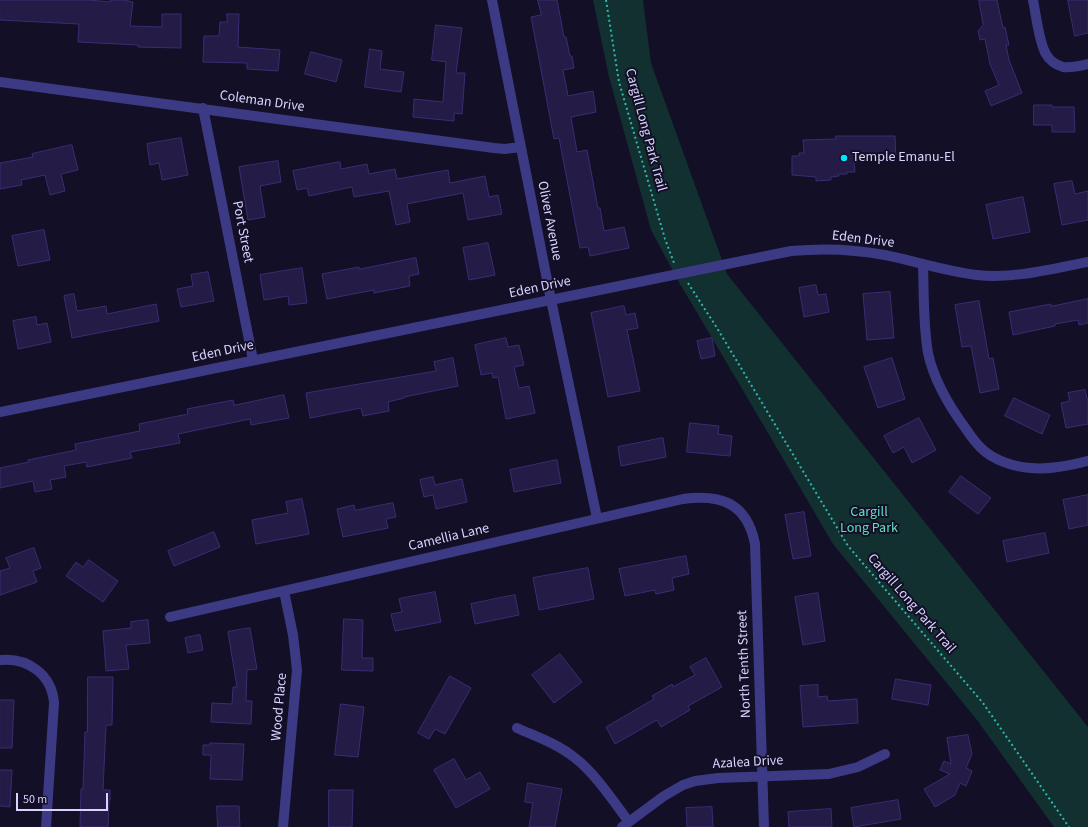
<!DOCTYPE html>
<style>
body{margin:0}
#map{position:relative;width:1088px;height:827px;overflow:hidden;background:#130f26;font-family:"Source Sans 3",sans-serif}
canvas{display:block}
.scale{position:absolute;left:16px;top:793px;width:92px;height:18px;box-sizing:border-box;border:2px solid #d9d4ff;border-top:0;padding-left:5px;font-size:12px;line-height:14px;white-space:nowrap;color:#d9d4ff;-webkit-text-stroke:3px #130f26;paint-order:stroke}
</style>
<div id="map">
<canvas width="1088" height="827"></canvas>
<div class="scale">50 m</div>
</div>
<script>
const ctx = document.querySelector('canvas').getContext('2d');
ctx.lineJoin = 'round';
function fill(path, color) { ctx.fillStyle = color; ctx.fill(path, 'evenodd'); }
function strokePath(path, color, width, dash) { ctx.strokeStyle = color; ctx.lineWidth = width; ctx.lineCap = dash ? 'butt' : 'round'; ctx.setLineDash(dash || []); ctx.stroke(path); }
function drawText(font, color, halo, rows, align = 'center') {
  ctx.font = font + ' "Source Sans 3",sans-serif'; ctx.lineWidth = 4; ctx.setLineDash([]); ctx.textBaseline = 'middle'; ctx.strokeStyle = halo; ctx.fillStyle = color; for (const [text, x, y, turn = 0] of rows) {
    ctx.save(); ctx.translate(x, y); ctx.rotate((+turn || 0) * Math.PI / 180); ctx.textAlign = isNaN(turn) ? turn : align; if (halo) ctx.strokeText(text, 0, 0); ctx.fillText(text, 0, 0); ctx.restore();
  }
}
fill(new Path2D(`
 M 593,0 L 643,0 L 651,63 L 727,274 L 1088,727 L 1088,827 L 1054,827 L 977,720 L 833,544 L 741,387 L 680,284 L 651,230 L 609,77 Z`), '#12302f');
const building = new Path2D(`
 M 0,0 L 89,0 L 110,2 L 110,0 L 124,0 L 133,2 L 130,26 L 162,27 L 162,14 L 181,14 L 181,48 L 138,47 L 138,45 L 78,42 L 79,24 L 0,20 Z
 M 538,0 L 557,0 L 564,37 L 566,37 L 570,56 L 572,56 L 574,68 L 563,70 L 568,96 L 593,91 L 596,112 L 571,117 L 577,152 L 587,150 L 598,208 L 600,208 L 604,231 L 624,227 L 629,248 L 590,256 L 588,247 L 580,248 L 559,138 L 554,139 L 536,43 L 531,17 L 541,15 Z
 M 979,0 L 997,0 L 1003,28 L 1005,27 L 1009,45 L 1006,45 L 1009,60 L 1022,93 L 991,106 L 985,91 L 999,85 L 990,64 L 985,39 L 980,40 L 978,31 L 983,25 Z
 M 1068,0 L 1088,0 L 1088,33 L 1075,36 Z
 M 227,14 L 239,14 L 238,47 L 280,50 L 278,71 L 247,69 L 247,63 L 203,62 L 204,36 L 219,36 L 220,22 L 227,22 Z
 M 436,25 L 462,28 L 456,73 L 465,73 L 462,114 L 454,113 L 454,121 L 413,117 L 414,99 L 443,102 L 446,62 L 432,60 Z
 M 370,49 L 382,51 L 380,69 L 404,72 L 401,92 L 365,87 Z
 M 311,52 L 342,60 L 336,82 L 305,74 Z
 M 1034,105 L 1052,105 L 1052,107 L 1074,107 L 1075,132 L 1052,132 L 1052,125 L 1034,125 Z
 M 836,136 L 895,136 L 896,159 L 854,161 L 855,172 L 847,172 L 847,174 L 838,174 L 839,176 L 831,177 L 831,180 L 816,181 L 816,177 L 792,175 L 792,156 L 799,156 L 799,153 L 804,153 L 803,140 L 836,139 Z
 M 181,138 L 188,175 L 162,180 L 159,163 L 150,165 L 147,144 Z
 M 72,145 L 78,170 L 61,174 L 65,191 L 50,195 L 45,175 L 21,180 L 22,185 L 0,189 L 0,163 L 33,157 L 32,154 Z
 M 278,161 L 281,182 L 260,186 L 265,217 L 248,220 L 239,167 Z
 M 340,162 L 341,169 L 367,164 L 369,174 L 395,169 L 397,179 L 448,170 L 450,183 L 485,176 L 489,197 L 498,195 L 502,214 L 468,220 L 463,193 L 407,204 L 410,222 L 396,225 L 389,191 L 354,197 L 352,187 L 309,196 L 307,188 L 297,190 L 293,171 Z
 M 1072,181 L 1075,194 L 1088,191 L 1088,220 L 1062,225 L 1054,184 Z
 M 1023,197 L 1030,232 L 993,239 L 986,205 Z
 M 44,230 L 50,260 L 18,266 L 12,236 Z
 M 488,243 L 495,275 L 469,280 L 463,248 Z
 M 416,258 L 419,274 L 409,276 L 410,286 L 374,293 L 374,290 L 327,299 L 322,274 L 359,267 L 359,269 Z
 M 302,268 L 307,303 L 289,305 L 288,296 L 264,300 L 260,275 Z
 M 208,272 L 214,301 L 181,307 L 177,289 L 193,286 L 191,275 Z
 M 816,285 L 818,295 L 826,294 L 829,312 L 804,317 L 799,288 Z
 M 890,292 L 894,338 L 867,340 L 863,294 Z
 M 74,294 L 77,311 L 106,306 L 107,314 L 156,304 L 159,321 L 72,338 L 64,296 Z
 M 1088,299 L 1088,323 L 1079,325 L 1078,320 L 1055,324 L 1055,326 L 1013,335 L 1009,312 L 1051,304 L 1051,306 Z
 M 979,301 L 989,359 L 993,358 L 999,389 L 980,393 L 971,346 L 962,347 L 955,305 Z
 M 624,306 L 626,315 L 635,313 L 638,328 L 627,330 L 640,391 L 608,397 L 591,313 Z
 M 36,317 L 37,325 L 47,323 L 51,342 L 18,349 L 13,321 Z
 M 506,338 L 508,347 L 519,345 L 524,365 L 514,367 L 519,388 L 529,386 L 535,413 L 506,419 L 498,377 L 493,378 L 492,373 L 481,375 L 475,345 Z
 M 712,338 L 715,356 L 701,359 L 697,341 Z
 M 453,358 L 458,386 L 404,397 L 404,398 L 388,402 L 389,411 L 363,416 L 361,408 L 310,418 L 306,393 L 436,371 L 434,362 Z
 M 892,358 L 905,399 L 878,408 L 864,367 Z
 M 1085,390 L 1087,399 L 1088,399 L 1088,424 L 1066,428 L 1061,403 L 1070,401 L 1068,393 Z
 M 284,395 L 289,418 L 251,425 L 250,419 L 178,434 L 180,443 L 130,452 L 132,458 L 87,467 L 86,462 L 64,466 L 66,477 L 50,480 L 52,489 L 35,492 L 33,481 L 0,488 L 0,468 L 29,462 L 28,460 L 76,450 L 75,444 L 140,431 L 139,424 L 188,414 L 187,409 L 233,400 L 234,405 Z
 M 1014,398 L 1050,415 L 1042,434 L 1005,416 Z
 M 919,418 L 936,450 L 912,463 L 904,447 L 893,453 L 884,436 Z
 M 690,423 L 719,426 L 718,434 L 732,436 L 730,456 L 687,452 Z
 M 663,438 L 666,457 L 621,466 L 618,447 Z
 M 557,460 L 561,483 L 514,492 L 510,470 Z
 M 961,476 L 991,498 L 978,514 L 949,492 Z
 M 433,477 L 435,485 L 462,479 L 467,502 L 436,509 L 433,495 L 424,497 L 420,480 Z
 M 1088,495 L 1088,525 L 1069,529 L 1063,500 Z
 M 302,499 L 309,534 L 256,544 L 252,520 L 288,513 L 286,502 Z
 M 393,503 L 396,517 L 386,519 L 388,528 L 343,537 L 337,509 L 354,505 L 355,510 Z
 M 804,512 L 811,556 L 793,559 L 785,515 Z
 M 214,532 L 220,547 L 174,566 L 168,551 Z
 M 1045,533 L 1049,553 L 1007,562 L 1003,541 Z
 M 34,548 L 41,568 L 33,571 L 37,582 L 0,595 L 0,571 L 10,568 L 6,558 Z
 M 686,556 L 689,574 L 672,578 L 674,590 L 656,594 L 655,590 L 625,596 L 619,569 Z
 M 89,560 L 118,581 L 103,602 L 66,576 L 76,562 L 83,567 Z
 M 588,568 L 594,599 L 539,610 L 533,578 Z
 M 435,592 L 441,622 L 395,631 L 391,614 L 402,612 L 399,599 Z
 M 818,593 L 825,641 L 803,645 L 795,597 Z
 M 515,595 L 519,615 L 475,624 L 471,604 Z
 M 344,619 L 363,620 L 362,658 L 373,658 L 373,671 L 342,670 Z
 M 148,620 L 150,643 L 126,645 L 129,669 L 106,671 L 103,631 L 131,628 L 131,622 Z
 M 250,628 L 257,669 L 247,670 L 246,701 L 252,701 L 251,724 L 211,722 L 212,703 L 232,704 L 233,687 L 237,687 L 228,632 Z
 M 200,635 L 203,650 L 188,653 L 185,638 Z
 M 560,654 L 582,682 L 554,703 L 532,675 Z
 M 706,658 L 722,687 L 688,706 L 690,710 L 661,727 L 657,720 L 615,744 L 606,727 L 654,699 L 652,696 L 672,684 L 673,687 L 695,675 L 690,667 Z
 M 450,676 L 471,688 L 445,734 L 435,729 L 429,739 L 418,733 Z
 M 88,677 L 113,677 L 112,725 L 106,725 L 103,790 L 110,790 L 110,800 L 109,800 L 108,827 L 80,827 L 81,789 L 83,789 L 85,732 L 87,732 Z
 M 896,679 L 931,685 L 928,705 L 892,699 Z
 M 818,685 L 818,697 L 827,696 L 828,701 L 857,699 L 858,723 L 803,727 L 800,686 Z
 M 0,700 L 14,700 L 12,748 L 0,748 Z
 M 341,704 L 364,707 L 358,757 L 335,755 Z
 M 968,735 L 972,754 L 966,768 L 972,771 L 966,786 L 960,783 L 955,795 L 935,807 L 924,789 L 950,774 L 940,770 L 944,761 L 951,764 L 947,738 Z
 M 210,743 L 244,744 L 242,780 L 210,779 L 211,755 L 203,755 L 203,745 L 210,745 Z
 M 454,759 L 466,780 L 480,772 L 490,789 L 456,808 L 434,770 Z
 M 0,770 L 12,770 L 10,807 L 0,806 Z
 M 528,783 L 562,789 L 555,827 L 529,827 L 533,803 L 525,802 Z
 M 329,790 L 353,790 L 352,827 L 329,827 Z
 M 898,800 L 901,819 L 854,827 L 851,808 Z
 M 217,806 L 239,806 L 240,827 L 218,827 Z
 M 712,807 L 713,827 L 687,827 L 686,808 Z
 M 831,809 L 832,827 L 789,827 L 788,812 Z`);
fill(building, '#241b47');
strokePath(building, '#3b2d73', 1);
strokePath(new Path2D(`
 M 606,0 L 619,82 L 665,239 L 674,263
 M 688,283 L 717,328 L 848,546 L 983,703 L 1069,827`), '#2fb8b0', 2, [2, 3]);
strokePath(new Path2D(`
 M 492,0 L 551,300 L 597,518
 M 1033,0 C 1036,14 1039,43 1046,54 C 1049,60 1056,65 1063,67 C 1072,68 1080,66 1088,64
 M 0,82 L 494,148 L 505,149 L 520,147
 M 203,108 L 253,360
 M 923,265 C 924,294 923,324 928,353 C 934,381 949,406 966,429 C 970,435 975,442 981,448 C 993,460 1014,467 1031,468 C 1050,470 1069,465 1088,461
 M 170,617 L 683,499 C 721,494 747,503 755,544 L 764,827
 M 0,660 C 28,657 52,675 54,703 L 46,827
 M 517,728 C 537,737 558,744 575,758 C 594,772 614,802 629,822
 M 283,827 L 297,670 L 293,635 L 284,591
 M 622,827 L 664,796 L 683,785 L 695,781 L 718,778 L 829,774 L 858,767 L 885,754`), '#3d3a85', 10);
strokePath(new Path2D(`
 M 0,412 L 791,251 C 822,248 853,249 885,255 C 915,261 945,271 977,275 C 1014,279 1052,269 1088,262`), '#3d3a85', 10);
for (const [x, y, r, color] of [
 [844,158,4,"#00e5ff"]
]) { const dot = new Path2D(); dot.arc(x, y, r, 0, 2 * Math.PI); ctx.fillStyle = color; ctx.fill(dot); strokePath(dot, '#130f26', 1.5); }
drawText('14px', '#d9d4ff', '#130f26', [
 ["Coleman Drive",262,102,8],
 ["Cargill Long Park Trail",645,130,75],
 ["Oliver Avenue",549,221,79],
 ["Port Street",242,232,79],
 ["Eden Drive",863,240,7],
 ["Eden Drive",540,288,-12],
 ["Eden Drive",223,352,-12],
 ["Camellia Lane",449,538,-13],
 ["Cargill Long Park Trail",911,604,49],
 ["North Tenth Street",745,664,-92],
 ["Wood Place",280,707,-85],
 ["Azalea Drive",748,763,-3]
]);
drawText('14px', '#d9d4ff', '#130f26', [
 ["Temple Emanu-El",852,158]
], 'left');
drawText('14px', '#5fe0c0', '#130f26', [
 ["Cargill",869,513],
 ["Long Park",869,529]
]);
</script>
